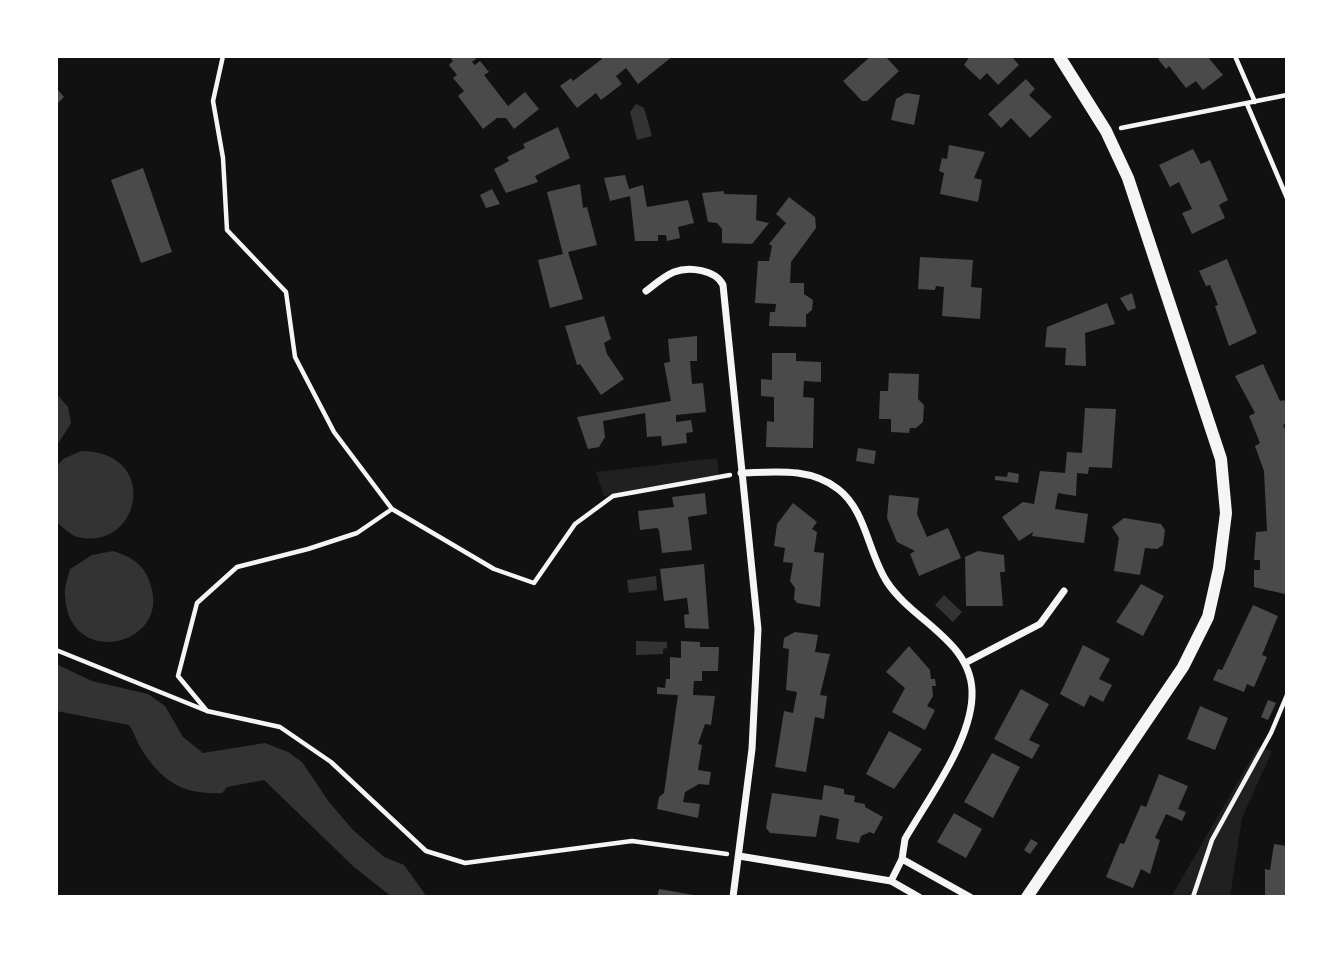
<!DOCTYPE html>
<style>
body{margin:0}
#map{position:relative;width:1343px;height:953px;overflow:hidden;background:#111;font-family:"Crimson Pro",serif}
canvas{display:block}
.frame{position:absolute;inset:0;border:58px solid #fff;pointer-events:none}
</style>
<div id="map">
<canvas width="1343" height="953"></canvas>
<div class="frame"></div>
</div>
<script>
const ctx = document.querySelector('canvas').getContext('2d');
ctx.lineJoin = 'round';
function fill(path, color) { ctx.fillStyle = color; ctx.fill(path, 'evenodd'); }
function strokePath(path, color, width, dash) { ctx.strokeStyle = color; ctx.lineWidth = width; ctx.lineCap = dash ? 'butt' : 'round'; ctx.setLineDash(dash || []); ctx.stroke(path); }
fill(new Path2D(`
 M 717,458 L 719,481 L 604,496 L 596,472 Z
 M 1258,747 L 1272,751 L 1242,818 L 1230,897 L 1171,897 Z`), '#202020');
fill(new Path2D(`
 M 636,104 L 644,108 L 652,136 L 637,140 L 630,112 Z
 M 56,393 L 68,407 L 71,423 L 56,447 Z
 M 81,451 C 161,451 141,552 78,537 C 71,536 62,526 56,522 L 56,467 L 63,459 Z
 M 113,551 C 135,558 147,567 152,590 C 166,646 69,669 65,596 C 64,587 68,577 70,569 L 92,555 Z
 M 656,576 L 657,590 L 629,593 L 627,580 Z
 M 944,595 L 962,612 L 953,622 L 935,605 Z
 M 636,641 L 667,642 L 667,648 L 663,649 L 663,654 L 636,655 Z
 M 56,664 L 92,681 L 148,694 L 165,706 L 183,737 L 203,753 L 265,743 L 288,752 L 302,762 L 329,802 L 353,830 L 384,857 L 404,865 L 427,897 L 392,897 L 354,867 L 264,780 L 227,787 L 222,793 C 184,795 162,782 142,750 C 137,742 134,732 129,725 L 56,711 Z`), '#333');
fill(new Path2D(`
 M 449,56 L 479,56 L 472,62 L 475,65 L 480,61 L 489,72 L 484,75 L 508,106 L 525,92 L 539,109 L 514,129 L 506,118 L 497,118 L 483,129 L 458,96 L 464,91 L 453,78 L 457,75 L 449,65 L 453,61 Z
 M 599,56 L 673,56 L 638,84 L 626,68 L 616,76 L 622,84 L 601,100 L 596,93 L 577,108 L 560,86 L 571,78 L 573,81 L 602,59 Z
 M 871,56 L 885,56 L 899,71 L 867,101 L 862,101 L 843,81 Z
 M 970,56 L 1011,56 L 1019,65 L 998,85 L 987,73 L 980,80 L 964,65 Z
 M 1162,56 L 1207,56 L 1223,75 L 1203,90 L 1196,81 L 1186,88 L 1169,66 L 1166,69 L 1158,59 Z
 M 1026,79 L 1035,89 L 1029,95 L 1052,117 L 1030,138 L 1011,118 L 1001,128 L 988,114 Z
 M 58,90 L 64,97 L 56,105 L 56,92 Z
 M 906,93 L 920,95 L 914,125 L 891,120 L 896,99 Z
 M 558,127 L 570,158 L 535,176 L 538,182 L 506,193 L 494,169 L 509,161 L 507,157 L 525,148 L 523,144 Z
 M 949,145 L 985,152 L 974,178 L 982,180 L 978,202 L 940,194 L 944,173 L 939,171 L 942,158 L 947,159 Z
 M 1193,149 L 1201,164 L 1210,160 L 1228,200 L 1219,205 L 1225,218 L 1192,234 L 1182,213 L 1192,209 L 1179,182 L 1170,187 L 1159,165 Z
 M 143,168 L 172,252 L 141,263 L 111,180 Z
 M 625,175 L 629,189 L 643,185 L 647,207 L 688,200 L 694,223 L 678,227 L 680,238 L 667,241 L 666,235 L 658,235 L 658,241 L 635,241 L 630,196 L 610,201 L 604,178 Z
 M 580,184 L 583,208 L 587,207 L 597,245 L 568,252 L 583,299 L 550,308 L 538,260 L 563,254 L 547,192 Z
 M 492,189 L 500,204 L 486,208 L 480,195 Z
 M 724,191 L 724,194 L 757,195 L 756,220 L 769,223 L 752,244 L 722,243 L 722,229 L 717,223 L 708,222 L 702,193 Z
 M 789,197 L 815,217 L 816,228 L 791,262 L 790,283 L 804,283 L 804,294 L 813,300 L 812,310 L 806,315 L 806,327 L 769,326 L 770,312 L 775,312 L 776,304 L 755,303 L 758,261 L 769,261 L 772,246 L 769,244 L 786,223 L 776,214 Z
 M 920,257 L 973,260 L 971,287 L 982,288 L 980,319 L 942,316 L 944,287 L 936,286 L 935,290 L 918,289 Z
 M 1227,259 L 1257,333 L 1229,346 L 1215,306 L 1218,305 L 1210,285 L 1206,286 L 1199,271 Z
 M 1132,293 L 1136,308 L 1128,311 L 1120,298 Z
 M 1107,303 L 1115,324 L 1085,333 L 1086,366 L 1065,365 L 1066,348 L 1045,347 L 1047,327 Z
 M 604,316 L 611,339 L 604,343 L 607,354 L 624,379 L 601,395 L 580,364 L 577,365 L 565,326 Z
 M 697,336 L 697,361 L 690,361 L 692,384 L 703,383 L 706,412 L 676,415 L 676,422 L 691,420 L 693,432 L 686,433 L 687,443 L 662,446 L 661,436 L 647,437 L 645,413 L 603,421 L 605,437 L 599,447 L 588,449 L 577,417 L 671,401 L 664,363 L 670,362 L 668,339 Z
 M 772,353 L 796,353 L 796,361 L 821,362 L 821,382 L 804,381 L 803,397 L 814,398 L 813,448 L 766,447 L 767,421 L 774,422 L 774,397 L 761,396 L 761,379 L 772,380 Z
 M 1263,364 L 1280,401 L 1284,400 L 1287,407 L 1287,423 L 1283,425 L 1287,433 L 1285,594 L 1254,587 L 1254,570 L 1260,570 L 1260,560 L 1254,560 L 1256,532 L 1267,531 L 1264,471 L 1255,446 L 1260,443 L 1249,416 L 1255,413 L 1235,376 Z
 M 889,373 L 919,374 L 918,399 L 924,405 L 923,422 L 916,428 L 910,428 L 909,433 L 891,432 L 891,419 L 879,419 L 880,391 L 888,391 Z
 M 1085,408 L 1116,409 L 1112,468 L 1089,467 L 1088,474 L 1077,473 L 1076,496 L 1058,493 L 1055,509 L 1088,514 L 1084,543 L 1032,536 L 1033,532 L 1019,541 L 1002,517 L 1023,502 L 1034,504 L 1040,471 L 1065,473 L 1067,452 L 1082,453 Z
 M 858,448 L 876,451 L 874,464 L 856,461 Z
 M 1008,472 L 1019,474 L 1018,483 L 995,480 L 995,476 L 1007,477 Z
 M 705,493 L 707,514 L 688,517 L 692,550 L 662,553 L 659,530 L 657,528 L 640,530 L 638,511 L 674,507 L 672,497 Z
 M 889,495 L 919,498 L 917,514 L 927,537 L 948,528 L 961,558 L 919,576 L 910,554 L 915,551 L 897,542 L 887,518 Z
 M 793,503 L 817,522 L 812,529 L 817,532 L 814,552 L 824,553 L 820,607 L 797,603 L 794,599 L 795,588 L 790,581 L 793,563 L 783,562 L 785,548 L 774,546 L 777,524 Z
 M 1124,518 L 1161,524 L 1165,530 L 1163,545 L 1157,549 L 1145,548 L 1140,575 L 1114,571 L 1119,538 L 1112,527 Z
 M 978,551 L 1004,555 L 1005,572 L 1000,572 L 1003,606 L 966,606 L 965,557 Z
 M 704,564 L 709,629 L 685,628 L 684,615 L 689,614 L 687,598 L 664,601 L 660,569 Z
 M 1141,584 L 1164,596 L 1143,636 L 1116,622 Z
 M 1253,605 L 1278,616 L 1262,655 L 1267,657 L 1254,687 L 1247,684 L 1244,692 L 1213,680 L 1218,669 L 1222,670 Z
 M 795,632 L 818,635 L 815,652 L 830,654 L 820,695 L 827,696 L 824,719 L 815,717 L 806,772 L 775,767 L 784,711 L 793,713 L 797,692 L 786,690 L 789,649 L 783,648 L 784,638 Z
 M 681,641 L 700,642 L 700,647 L 719,647 L 718,671 L 702,671 L 702,681 L 694,681 L 693,695 L 715,696 L 711,725 L 705,724 L 698,744 L 702,745 L 698,770 L 711,772 L 709,785 L 699,784 L 685,792 L 683,802 L 700,804 L 698,818 L 657,809 L 659,797 L 664,793 L 678,695 L 657,694 L 657,687 L 665,688 L 666,679 L 670,679 L 670,657 L 681,658 Z
 M 1083,645 L 1110,659 L 1099,679 L 1112,685 L 1103,702 L 1090,695 L 1084,707 L 1060,694 Z
 M 909,646 L 930,670 L 931,679 L 935,679 L 936,686 L 932,686 L 933,696 L 927,706 L 935,710 L 925,730 L 892,712 L 905,688 L 886,672 Z
 M 1021,689 L 1049,704 L 1029,740 L 1040,745 L 1032,759 L 994,739 Z
 M 1268,700 L 1276,703 L 1268,720 L 1261,717 Z
 M 1200,706 L 1228,718 L 1215,750 L 1187,739 Z
 M 889,731 L 922,749 L 894,789 L 866,774 Z
 M 992,753 L 1020,767 L 993,818 L 964,802 Z
 M 1159,774 L 1188,786 L 1178,809 L 1186,812 L 1182,821 L 1166,814 L 1155,838 L 1160,840 L 1150,874 L 1141,869 L 1133,888 L 1106,877 L 1120,843 L 1124,844 L 1141,805 L 1146,807 Z
 M 824,785 L 844,789 L 844,794 L 855,796 L 854,802 L 865,804 L 865,807 L 883,817 L 874,834 L 870,832 L 861,836 L 859,843 L 836,839 L 839,819 L 820,815 L 816,837 L 770,833 L 766,828 L 772,793 L 822,800 Z
 M 954,813 L 982,829 L 966,858 L 937,842 Z
 M 1031,839 L 1038,843 L 1030,854 L 1024,850 Z
 M 1274,844 L 1287,846 L 1287,897 L 1265,897 L 1265,869 L 1270,870 Z
 M 659,889 L 694,895 L 693,897 L 657,897 Z`), '#4a4a4a');
strokePath(new Path2D(`
 M 1235,56 L 1255,102
 M 1247,104 L 1287,198
 M 1121,128 L 1287,95
 M 392,509 L 494,569 L 534,583 L 575,524 L 613,496 L 730,475
 M 56,650 L 207,711 L 280,727 L 331,762 L 426,851 L 465,863 L 632,841 L 727,854
 M 207,711 L 178,676 L 197,603 L 237,567 L 308,549 L 357,533 L 392,509 L 334,432 L 295,357 L 286,292 L 227,230 L 223,158 L 213,101 L 223,56
 M 1193,897 L 1212,840 L 1271,733 L 1287,695`), '#f5f5f5', 4.5);
strokePath(new Path2D(`
 M 646,291 C 654,285 664,276 674,272 C 689,266 716,270 723,285 L 758,629 L 752,749 L 733,897
 M 741,473 C 774,472 810,467 838,489 C 866,510 868,553 887,582 C 913,622 975,642 972,697 C 970,743 928,799 905,839 L 902,859 L 891,881
 M 967,662 L 1040,624 L 1064,591
 M 739,856 L 891,881 L 919,897
 M 902,859 L 970,897`), '#f5f5f5', 7);
strokePath(new Path2D(`
 M 1027,897 L 1183,667 L 1208,617 L 1219,568 L 1226,513 L 1221,459 L 1128,178 L 1106,131 L 1059,56`), '#f5f5f5', 12);
</script>
